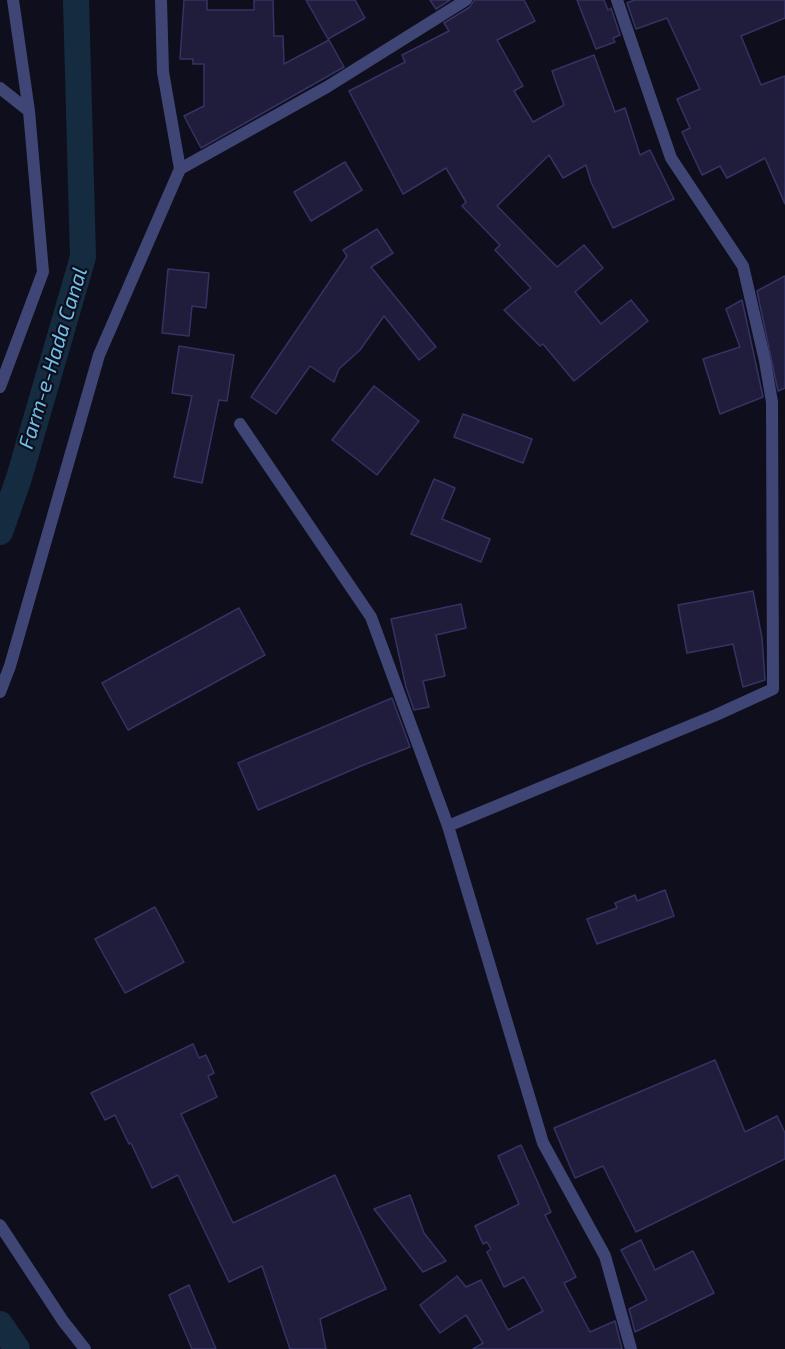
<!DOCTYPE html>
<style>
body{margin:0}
canvas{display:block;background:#0f0e1c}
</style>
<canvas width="785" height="1349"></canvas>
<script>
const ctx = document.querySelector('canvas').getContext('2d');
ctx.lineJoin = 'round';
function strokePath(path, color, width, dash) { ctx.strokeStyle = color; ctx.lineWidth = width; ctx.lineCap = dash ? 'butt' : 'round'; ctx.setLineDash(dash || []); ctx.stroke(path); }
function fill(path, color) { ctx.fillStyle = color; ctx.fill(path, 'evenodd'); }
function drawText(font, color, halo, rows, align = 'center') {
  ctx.font = font + ' "Exo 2",sans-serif'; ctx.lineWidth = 4.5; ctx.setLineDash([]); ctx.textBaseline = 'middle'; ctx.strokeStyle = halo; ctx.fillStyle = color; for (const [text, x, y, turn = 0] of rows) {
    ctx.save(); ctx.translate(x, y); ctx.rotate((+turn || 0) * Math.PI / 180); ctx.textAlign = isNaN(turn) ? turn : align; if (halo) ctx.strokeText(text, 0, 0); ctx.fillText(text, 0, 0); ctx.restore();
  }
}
strokePath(new Path2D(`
 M 0,532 L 19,478 L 83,257 L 76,0
 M 0,1324 L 17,1349`), '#152c40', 26);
const building = new Path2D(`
 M 184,0 L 207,0 L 207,10 L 254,10 L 254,0 L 273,0 L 274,36 L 283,36 L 284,64 L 329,40 L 344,67 L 201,148 L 184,116 L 204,106 L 204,64 L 193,64 L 193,59 L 180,59 Z
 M 306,0 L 355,0 L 365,18 L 328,39 Z
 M 430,0 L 450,0 L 436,9 Z
 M 474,0 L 524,0 L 535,21 L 497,40 L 523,86 L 514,91 L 533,122 L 564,105 L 552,71 L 594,55 L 615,112 L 625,108 L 640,155 L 650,150 L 674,199 L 613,228 L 591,182 L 586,165 L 563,178 L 549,155 L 497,206 L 557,267 L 584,245 L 603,268 L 575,292 L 601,324 L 631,300 L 648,321 L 574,381 L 543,344 L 540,346 L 504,310 L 531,288 L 495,250 L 500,245 L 462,206 L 466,202 L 446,168 L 403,194 L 349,91 L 405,62 L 402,55 L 449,31 L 444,23 L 470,7 Z
 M 577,0 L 604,0 L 608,10 L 611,8 L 620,35 L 613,38 L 615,42 L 596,49 Z
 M 634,0 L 785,0 L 785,18 L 741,36 L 761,85 L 785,76 L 785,204 L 765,158 L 727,178 L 720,166 L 702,175 L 682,132 L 690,128 L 677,99 L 700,89 L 667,18 L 636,29 L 627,3 Z
 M 345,162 L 362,190 L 311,221 L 294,192 Z
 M 377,229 L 393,253 L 371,267 L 436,347 L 419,360 L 384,316 L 360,350 L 339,369 L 334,382 L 310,366 L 276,414 L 251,397 L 347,256 L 343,250 Z
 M 168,269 L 209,273 L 206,308 L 192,306 L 189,336 L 162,333 Z
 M 785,276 L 785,388 L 778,391 L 757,291 Z
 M 742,300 L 763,397 L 720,414 L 703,359 L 740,347 L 726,309 Z
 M 179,346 L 234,355 L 227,401 L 219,400 L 202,483 L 174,477 L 192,396 L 172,393 Z
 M 374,386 L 419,421 L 377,475 L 332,440 Z
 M 463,414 L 532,439 L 523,463 L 454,437 Z
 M 434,479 L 455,488 L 442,519 L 490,539 L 481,562 L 411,534 Z
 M 753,591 L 762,638 L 765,680 L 743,687 L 733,644 L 687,653 L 678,605 Z
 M 461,604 L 466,628 L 436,635 L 445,676 L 423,681 L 429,707 L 414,710 L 406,687 L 391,619 Z
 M 239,608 L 265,655 L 128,730 L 102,683 Z
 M 392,698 L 410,747 L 361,766 L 258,810 L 238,763 Z
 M 665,890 L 674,916 L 597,944 L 587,919 L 617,908 L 615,903 L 635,895 L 637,901 Z
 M 155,907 L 184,962 L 125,993 L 95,939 Z
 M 193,1044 L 199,1058 L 206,1055 L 214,1073 L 208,1076 L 217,1097 L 181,1114 L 233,1223 L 335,1175 L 386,1289 L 320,1319 L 326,1349 L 290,1349 L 262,1266 L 229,1282 L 178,1175 L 152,1188 L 131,1143 L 129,1144 L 115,1115 L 105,1120 L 91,1093 Z
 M 715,1060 L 745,1132 L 777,1116 L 785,1133 L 785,1159 L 636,1232 L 603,1166 L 575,1178 L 554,1128 Z
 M 521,1145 L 551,1212 L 545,1215 L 576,1277 L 564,1283 L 590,1332 L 615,1321 L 622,1349 L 473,1349 L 483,1343 L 466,1315 L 440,1333 L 420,1305 L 457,1276 L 466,1287 L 481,1280 L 508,1330 L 543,1311 L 524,1277 L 504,1287 L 487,1252 L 491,1249 L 487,1242 L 483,1244 L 475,1226 L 519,1204 L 498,1156 Z
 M 410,1195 L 424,1233 L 446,1261 L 423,1272 L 374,1209 Z
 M 641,1240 L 655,1270 L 693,1251 L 714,1293 L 635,1332 L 629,1309 L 647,1300 L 621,1250 Z
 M 189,1285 L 216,1349 L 192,1349 L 169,1295 Z`);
fill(building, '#1f1d3b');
strokePath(building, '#353264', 1.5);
strokePath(new Path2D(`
 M 0,88 L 29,111
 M 180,169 L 327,87 L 466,0
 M 0,387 L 43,272 L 29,111 L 13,0
 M 240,424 L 371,617 L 448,826 L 543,1143 L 605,1256 L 631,1349
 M 448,826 L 716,715 L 773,689 L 772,402 L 765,361 L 743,266 L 671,158 L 617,0`), '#3f4575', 12);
strokePath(new Path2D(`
 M 0,692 L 10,666 L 99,355 L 180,169 L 163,72 L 161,0
 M 0,1225 L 63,1321 L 85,1349`), '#3f4575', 12);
drawText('italic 21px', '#6cc1eb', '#0f0e1c', [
 ["Farm-e-Hada Canal",53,358,-73]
]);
</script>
